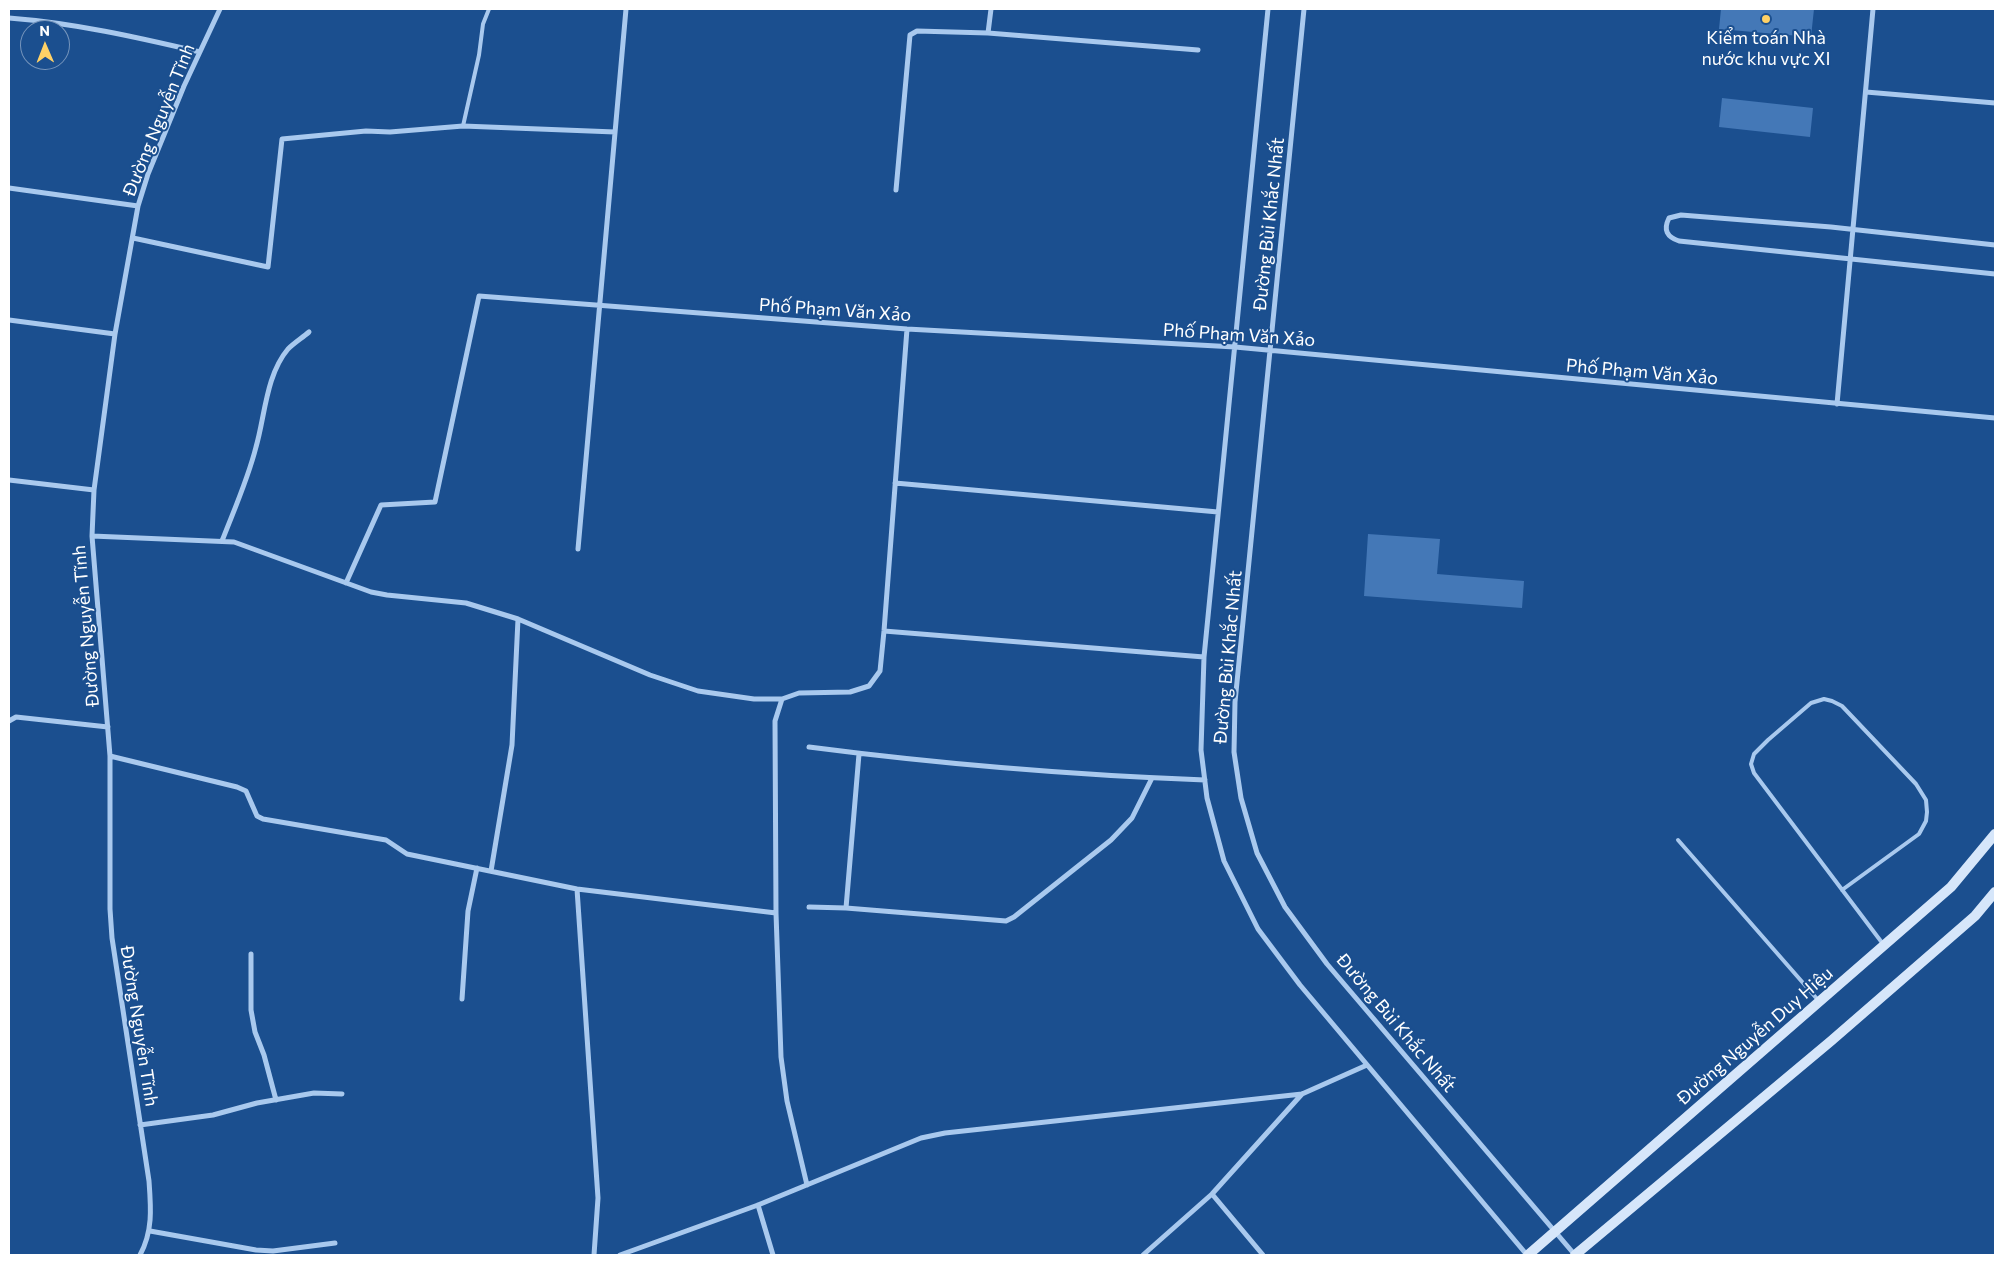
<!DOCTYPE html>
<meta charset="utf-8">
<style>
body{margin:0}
#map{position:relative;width:2004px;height:1264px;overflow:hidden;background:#1b4f8f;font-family:Commissioner,sans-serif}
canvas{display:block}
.frame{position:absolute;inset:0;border:10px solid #fff;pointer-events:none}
.north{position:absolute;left:20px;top:20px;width:50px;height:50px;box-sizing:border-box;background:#1b4f8f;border:1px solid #7695bc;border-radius:50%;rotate:359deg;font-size:14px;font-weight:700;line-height:20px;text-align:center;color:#fff}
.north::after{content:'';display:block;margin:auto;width:18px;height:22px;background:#ffd166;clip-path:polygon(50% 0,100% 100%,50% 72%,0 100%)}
</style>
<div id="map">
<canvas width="2004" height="1264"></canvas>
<div class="frame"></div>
<div class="north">N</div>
</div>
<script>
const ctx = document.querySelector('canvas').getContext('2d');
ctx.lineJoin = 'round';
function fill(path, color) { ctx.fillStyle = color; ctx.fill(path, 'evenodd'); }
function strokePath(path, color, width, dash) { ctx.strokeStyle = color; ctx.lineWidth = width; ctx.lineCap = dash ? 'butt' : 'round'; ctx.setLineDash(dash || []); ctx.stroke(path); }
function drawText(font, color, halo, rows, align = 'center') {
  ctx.font = font + ' Commissioner,sans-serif'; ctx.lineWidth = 4; ctx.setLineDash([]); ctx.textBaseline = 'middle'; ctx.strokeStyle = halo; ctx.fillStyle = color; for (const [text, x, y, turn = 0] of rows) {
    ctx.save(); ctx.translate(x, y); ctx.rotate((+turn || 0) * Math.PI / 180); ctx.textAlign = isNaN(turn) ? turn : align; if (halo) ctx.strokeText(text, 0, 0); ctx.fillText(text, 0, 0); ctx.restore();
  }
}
fill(new Path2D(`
 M 1721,9 L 1814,9 L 1811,37 L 1719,29 Z
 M 1722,98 L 1813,108 L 1810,137 L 1719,127 Z
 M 1368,534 L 1440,539 L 1437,574 L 1524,581 L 1522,608 L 1364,596 Z`), '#4478b7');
strokePath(new Path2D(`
 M 463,126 L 479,55 L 483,24 L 489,9
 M 1678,840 L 1818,1000
 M 1842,890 L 1919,834 L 1926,821 L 1927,812 L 1926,800 L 1916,784 L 1842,706 L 1832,701 L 1824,699 L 1811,703 L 1768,740 L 1754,754 L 1751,764 L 1754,773 L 1883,944`), '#a9c9ee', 4);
strokePath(new Path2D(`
 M 991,9 L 988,33 L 1198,50
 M 1268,9 L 1204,657 L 1201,750 L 1207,798 L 1224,861 L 1258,929 L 1300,985 L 1527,1255
 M 1304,9 L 1235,702 L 1234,752 L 1241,798 L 1257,853 L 1285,907 L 1327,964 L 1575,1255
 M 9,18 C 74,23 136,37 200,52
 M 1866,92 L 1995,103
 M 9,188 L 138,206
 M 896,190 L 910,35 L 917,31 L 988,33
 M 133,238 L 268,267 L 282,139 L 366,131 L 390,132 L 463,126 L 615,132
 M 1995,245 L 1831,227 L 1681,215 L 1669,218 C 1663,230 1667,237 1679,241 L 1995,274
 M 9,320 L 115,334
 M 1837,404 L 1873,9
 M 9,480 L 94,490
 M 895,483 L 1218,512
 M 92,536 L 234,542 L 371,592 L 387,595 L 466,603 L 518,619 L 650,675 L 698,691 L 754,699 L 782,699
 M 222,541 C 234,510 248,479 256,447 C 265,416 266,375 288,349 C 294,343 302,338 309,332
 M 578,549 L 626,9
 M 346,583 L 381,505 L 435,502 L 479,296 L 907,329 L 1235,347 L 1995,418
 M 884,631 L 1204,657
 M 9,721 L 16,717 L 108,727
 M 809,747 C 940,764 1073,775 1205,780
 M 110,756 L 237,787 L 246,791 L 257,816 L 263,819 L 386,840 L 407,854 L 577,889 L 776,913
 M 491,871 L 512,745 L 518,619
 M 577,889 L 598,1198 L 594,1255
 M 809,907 L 846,908 L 1006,921 L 1014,917 L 1111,840 L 1132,818 L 1152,778
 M 846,908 L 859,754
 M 251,954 L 251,1010 L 255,1032 L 264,1055 L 276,1100
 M 462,999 L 468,911 L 477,868
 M 140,1125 L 213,1115 L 257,1103 L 314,1093 L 342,1094
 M 807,1185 L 787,1101 L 781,1057 L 776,913 L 775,721 L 782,699 L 799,693 L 850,692 L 869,686 L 880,671 L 884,631 L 907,329
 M 1212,1194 L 1263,1255
 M 758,1205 L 773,1255
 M 150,1231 L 256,1250 L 273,1251 L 335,1243
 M 140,1255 C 153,1231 151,1208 149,1181 L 112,938 L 110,909 L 110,756 L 92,536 L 94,490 L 115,334 L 138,206 L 148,174 L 184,86 L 220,9
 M 620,1255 L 758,1205 L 921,1138 L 945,1133 L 1302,1094 L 1367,1065
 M 1143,1255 L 1212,1194 L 1302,1094`), '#a9c9ee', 5);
strokePath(new Path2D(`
 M 1528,1255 L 1951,887 L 1995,834
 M 1575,1255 L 1831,1041 L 1975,916 L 1995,892`), '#d6e6fa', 10);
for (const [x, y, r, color] of [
 [1766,19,5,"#ffd166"]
]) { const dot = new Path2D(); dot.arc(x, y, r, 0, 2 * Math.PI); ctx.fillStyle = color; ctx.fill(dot); strokePath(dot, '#1b4f8f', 2); }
drawText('18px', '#fff', '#1b4f8f', [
 ["Kiểm toán Nhà",1766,38],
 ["nước khu vực XI",1766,59]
]);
drawText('18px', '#fff', '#1b4f8f', [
 ["Đường Nguyễn Tĩnh",159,120,-68],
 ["Đường Bùi Khắc Nhất",1269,224,-84],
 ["Phố Phạm Văn Xảo",835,310,4],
 ["Phố Phạm Văn Xảo",1239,335,4],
 ["Phố Phạm Văn Xảo",1642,372,5],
 ["Đường Nguyễn Tĩnh",86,626,-95],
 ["Đường Bùi Khắc Nhất",1228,657,-85],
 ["Đường Bùi Khắc Nhất",1396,1023,50],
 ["Đường Nguyễn Tĩnh",139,1026,81],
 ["Đường Nguyễn Duy Hiệu",1755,1036,-41]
]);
</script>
